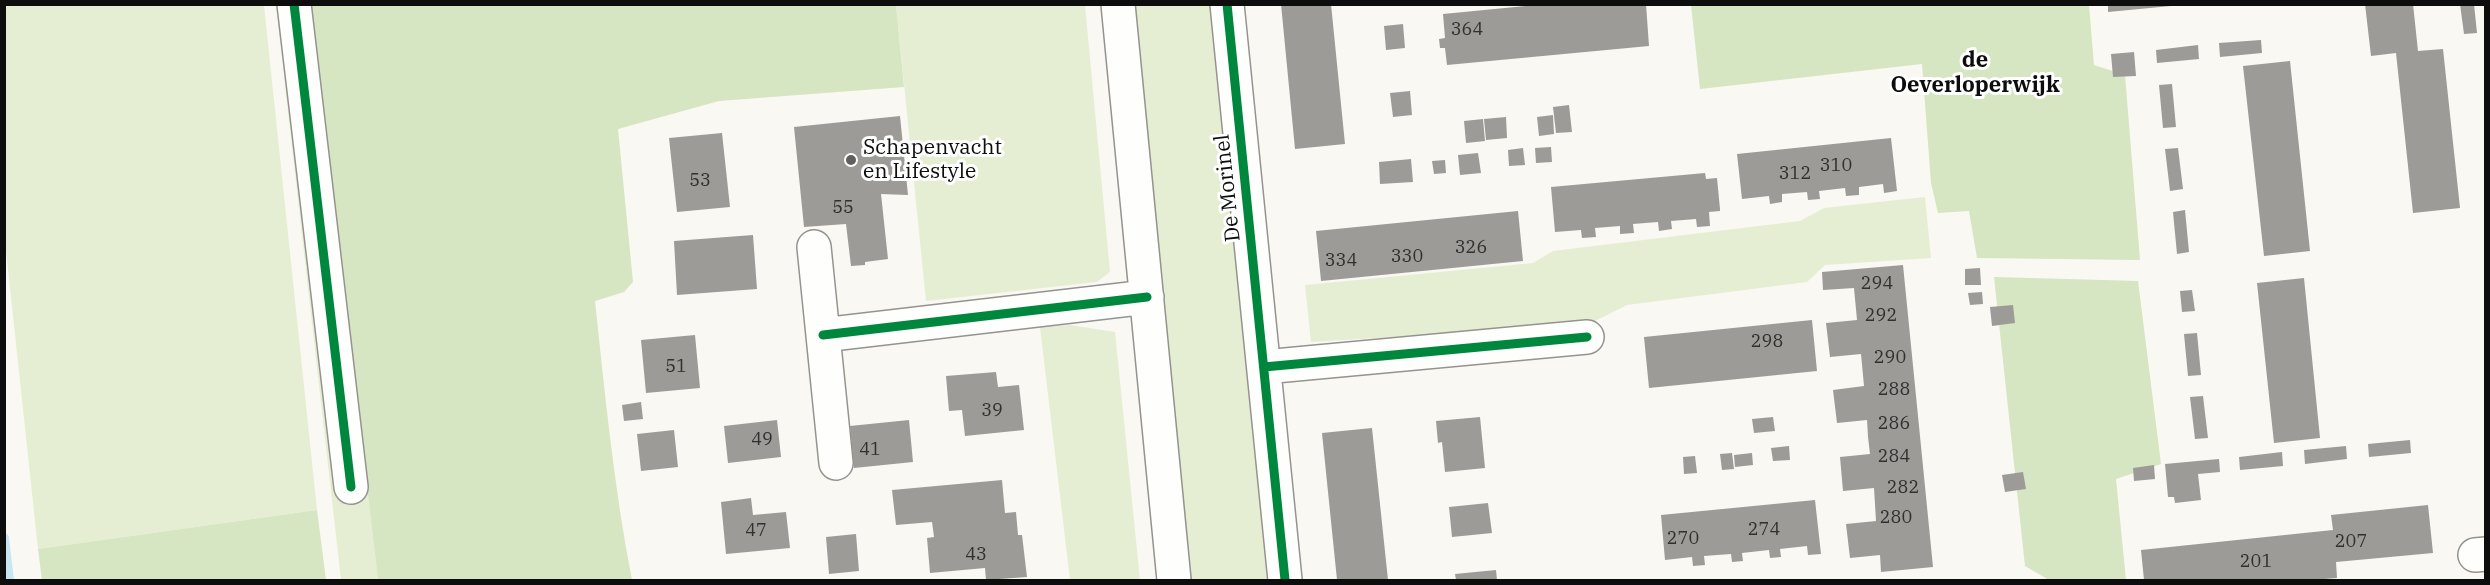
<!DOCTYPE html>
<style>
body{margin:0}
#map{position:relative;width:2490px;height:585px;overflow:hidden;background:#faf8f2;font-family:"IBM Plex Serif",serif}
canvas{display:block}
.frame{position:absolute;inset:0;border:6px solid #0d0d0d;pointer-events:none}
</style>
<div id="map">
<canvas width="2490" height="585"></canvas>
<div class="frame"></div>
</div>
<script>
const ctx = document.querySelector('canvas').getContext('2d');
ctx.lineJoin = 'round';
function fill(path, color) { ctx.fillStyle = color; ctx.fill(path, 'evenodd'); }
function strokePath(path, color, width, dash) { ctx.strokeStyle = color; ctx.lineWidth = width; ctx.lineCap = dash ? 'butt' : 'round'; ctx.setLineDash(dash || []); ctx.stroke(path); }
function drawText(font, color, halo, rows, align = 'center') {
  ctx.font = font + ' "IBM Plex Serif",serif'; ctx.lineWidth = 6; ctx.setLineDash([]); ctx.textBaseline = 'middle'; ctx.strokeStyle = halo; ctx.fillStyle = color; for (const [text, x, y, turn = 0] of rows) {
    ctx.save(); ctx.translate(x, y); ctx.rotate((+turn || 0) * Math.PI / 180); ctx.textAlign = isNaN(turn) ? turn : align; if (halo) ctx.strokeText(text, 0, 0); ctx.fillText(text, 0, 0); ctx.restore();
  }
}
fill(new Path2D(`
 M 4,5 L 264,5 L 317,510 L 38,549 L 5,241 Z
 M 276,5 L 310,5 L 378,580 L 341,580 Z
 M 896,5 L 1085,5 L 1110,272 L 1097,282 L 926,301 Z
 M 1132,5 L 1215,5 L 1272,580 L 1190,580 Z
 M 1925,197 L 1931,258 L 1825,265 L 1807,282 L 1627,305 L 1587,325 L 1311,342 L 1305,285 L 1533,263 L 1553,251 L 1800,221 L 1824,208 Z
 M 1070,325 L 1115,332 L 1140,580 L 1070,580 L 1040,327 Z`), '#e5eed3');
fill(new Path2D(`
 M 310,5 L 896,5 L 904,87 L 719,101 L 618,129 L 633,282 L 624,292 L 595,301 C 605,394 614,488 632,580 L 378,580 Z
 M 1691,5 L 2089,5 L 2094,65 L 2125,75 L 2140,260 L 1977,258 L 1969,211 L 1938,213 L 1931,183 L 1922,64 L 1700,89 Z
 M 1994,277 L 2138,281 L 2161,464 L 2116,479 L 2126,580 L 2049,580 L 2025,566 Z
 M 317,510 L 326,580 L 42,580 L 38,549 Z`), '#d6e5c2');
strokePath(new Path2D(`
 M 4,538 L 9,580`), '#cae6f2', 10);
fill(new Path2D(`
 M 1281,4 L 1331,4 L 1345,144 L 1295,149 Z
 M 1546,4 L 1646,4 L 1649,46 L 1447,65 L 1445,48 L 1440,48 L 1439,39 L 1445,38 L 1443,14 Z
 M 2108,4 L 2171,4 L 2171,6 L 2108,12 Z
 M 2365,4 L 2413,4 L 2418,51 L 2443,49 L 2460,208 L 2413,213 L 2396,53 L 2371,56 Z
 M 2460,4 L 2474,4 L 2477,33 L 2464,34 Z
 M 1403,24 L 1405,48 L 1386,50 L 1384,26 Z
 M 2261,40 L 2262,53 L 2220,57 L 2219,43 Z
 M 2198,45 L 2199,59 L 2157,63 L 2156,50 Z
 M 2134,52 L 2136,76 L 2113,77 L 2111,54 Z
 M 2290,61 L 2310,251 L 2264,256 L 2243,66 Z
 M 2172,84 L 2176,127 L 2163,128 L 2159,85 Z
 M 1410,91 L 1412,115 L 1393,117 L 1390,93 Z
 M 1569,105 L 1572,132 L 1556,133 L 1553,107 Z
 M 1553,115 L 1554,134 L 1539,136 L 1537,117 Z
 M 900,116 L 908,195 L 881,194 L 888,259 L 865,262 L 865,265 L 851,266 L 846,224 L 804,227 L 794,127 Z
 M 1506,117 L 1507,138 L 1486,140 L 1484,119 Z
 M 1483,119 L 1485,141 L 1466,143 L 1464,121 Z
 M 722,133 L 730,207 L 677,212 L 669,138 Z
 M 1891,138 L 1897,191 L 1884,193 L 1883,184 L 1859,187 L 1859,195 L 1846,196 L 1845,188 L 1819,191 L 1820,199 L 1808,200 L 1807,192 L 1782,194 L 1782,202 L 1770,204 L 1769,196 L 1742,199 L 1737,154 Z
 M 1551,147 L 1552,162 L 1536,163 L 1535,148 Z
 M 1523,148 L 1525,165 L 1509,166 L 1508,150 Z
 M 2178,148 L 2183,189 L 2170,191 L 2165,149 Z
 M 1478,153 L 1481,173 L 1460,175 L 1458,155 Z
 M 1411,159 L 1413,182 L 1380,184 L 1379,162 Z
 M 1445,160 L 1446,173 L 1434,174 L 1432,161 Z
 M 1705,173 L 1706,179 L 1717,178 L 1720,209 L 1720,211 L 1709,212 L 1710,226 L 1697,227 L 1696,219 L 1671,221 L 1672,229 L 1659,231 L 1658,222 L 1633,224 L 1634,233 L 1620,234 L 1620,226 L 1595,228 L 1596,237 L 1582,238 L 1581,230 L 1555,232 L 1551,187 Z
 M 2185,210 L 2189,252 L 2177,254 L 2173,212 Z
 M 1518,211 L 1523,261 L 1321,281 L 1316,231 Z
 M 753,235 L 757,289 L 677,295 L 674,241 Z
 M 1903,265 L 1933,567 L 1881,572 L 1880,555 L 1850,558 L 1846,524 L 1876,521 L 1874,488 L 1843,491 L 1840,457 L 1870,454 L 1868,437 L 1867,420 L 1837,423 L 1833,390 L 1864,386 L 1861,354 L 1830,357 L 1826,323 L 1857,320 L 1854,288 L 1823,290 L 1822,272 Z
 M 1980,268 L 1981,285 L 1965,285 L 1965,269 Z
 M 2304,278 L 2320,438 L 2274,443 L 2257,283 Z
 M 2192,290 L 2195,311 L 2182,312 L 2180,291 Z
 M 1982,292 L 1983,304 L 1970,305 L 1968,293 Z
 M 2013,305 L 2015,323 L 1992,326 L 1990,307 Z
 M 1812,320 L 1817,371 L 1649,388 L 1644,337 Z
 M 2197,333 L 2201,375 L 2188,376 L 2184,334 Z
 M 695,335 L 700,388 L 646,393 L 641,340 Z
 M 996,372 L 998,387 L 1019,385 L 1024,430 L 965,436 L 962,410 L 949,411 L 946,376 Z
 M 2203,396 L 2208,438 L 2195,439 L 2190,397 Z
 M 641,402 L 643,419 L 624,421 L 622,405 Z
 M 1480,417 L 1485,468 L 1445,472 L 1442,442 L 1438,443 L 1436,421 Z
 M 1773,417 L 1775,431 L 1754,433 L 1752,419 Z
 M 777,420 L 781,457 L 728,463 L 724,426 Z
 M 909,420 L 913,462 L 854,468 L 850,426 Z
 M 1372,428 L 1388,580 L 1337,580 L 1322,433 Z
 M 674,430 L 678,467 L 641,471 L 637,434 Z
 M 2410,440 L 2411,453 L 2369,457 L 2368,444 Z
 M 1789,446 L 1790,460 L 1773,461 L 1771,448 Z
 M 2346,446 L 2347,459 L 2305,464 L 2304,450 Z
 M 2282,452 L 2283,466 L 2240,470 L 2239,457 Z
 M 1732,453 L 1734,469 L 1722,470 L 1720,454 Z
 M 1752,453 L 1753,465 L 1735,467 L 1734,455 Z
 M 1695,456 L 1697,473 L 1684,474 L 1683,457 Z
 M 2219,459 L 2220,472 L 2198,474 L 2201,500 L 2175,503 L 2174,497 L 2168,497 L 2165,464 Z
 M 2154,465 L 2155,479 L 2134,481 L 2133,468 Z
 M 2023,472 L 2026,489 L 2005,492 L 2002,475 Z
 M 1002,480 L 1005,513 L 1016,512 L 1018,535 L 1022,535 L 1027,577 L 986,580 L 985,568 L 930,573 L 927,538 L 934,537 L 932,522 L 896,525 L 892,490 Z
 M 751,498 L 753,515 L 786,512 L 790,548 L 726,554 L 721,502 Z
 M 1815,500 L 1821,554 L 1808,555 L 1807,546 L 1780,549 L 1781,557 L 1770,558 L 1769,550 L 1742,553 L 1743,561 L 1732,562 L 1731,554 L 1704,556 L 1705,565 L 1693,566 L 1692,557 L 1665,560 L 1661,515 Z
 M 1488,503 L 1492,533 L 1452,537 L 1449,507 Z
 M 2428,505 L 2433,553 L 2336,562 L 2337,578 L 2312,580 L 2144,580 L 2141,550 L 2333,530 L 2331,515 Z
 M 856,534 L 859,571 L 829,574 L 826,537 Z
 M 1496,570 L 1497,580 L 1456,580 L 1455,574 Z`), '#9d9b98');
const street = new Path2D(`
 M 294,4 L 351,487
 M 1118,4 L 1174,580
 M 1227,4 L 1285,580
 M 814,247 L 836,463
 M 823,335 L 1147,297
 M 1264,367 L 1587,337
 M 2475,555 L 2486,554`);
strokePath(street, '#949390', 36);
strokePath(street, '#fefefd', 33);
strokePath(new Path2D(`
 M 294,4 L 351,487
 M 1227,4 L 1285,580
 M 823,335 L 1147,297
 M 1264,367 L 1587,337`), '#00873e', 9);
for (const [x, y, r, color] of [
 [851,160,6,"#605f5d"]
]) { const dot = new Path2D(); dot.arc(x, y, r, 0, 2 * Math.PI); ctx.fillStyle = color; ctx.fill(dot); strokePath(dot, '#fff', 2); }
drawText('18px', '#313030', null, [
 ["364",1467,30],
 ["310",1836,166],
 ["312",1795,174],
 ["53",700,181],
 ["55",843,208],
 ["326",1471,248],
 ["330",1407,257],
 ["334",1341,261],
 ["294",1877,284],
 ["292",1881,316],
 ["298",1767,342],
 ["290",1890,358],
 ["51",676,367],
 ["288",1894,390],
 ["39",992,411],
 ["286",1894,424],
 ["49",762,440],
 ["41",870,450],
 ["284",1894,457],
 ["282",1903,488],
 ["280",1896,518],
 ["274",1764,530],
 ["47",756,531],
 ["270",1683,539],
 ["207",2351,542],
 ["43",976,555],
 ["201",2256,562]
]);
drawText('21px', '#0d0d0d', '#fff', [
 ["Schapenvacht",863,148],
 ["en Lifestyle",863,172]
], 'left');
drawText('21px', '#0d0d0d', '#fff', [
 ["De Morinel",1228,188,-96]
]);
drawText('bold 22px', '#0d0d0d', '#fff', [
 ["de",1975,61],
 ["Oeverloperwijk",1975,86]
]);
</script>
